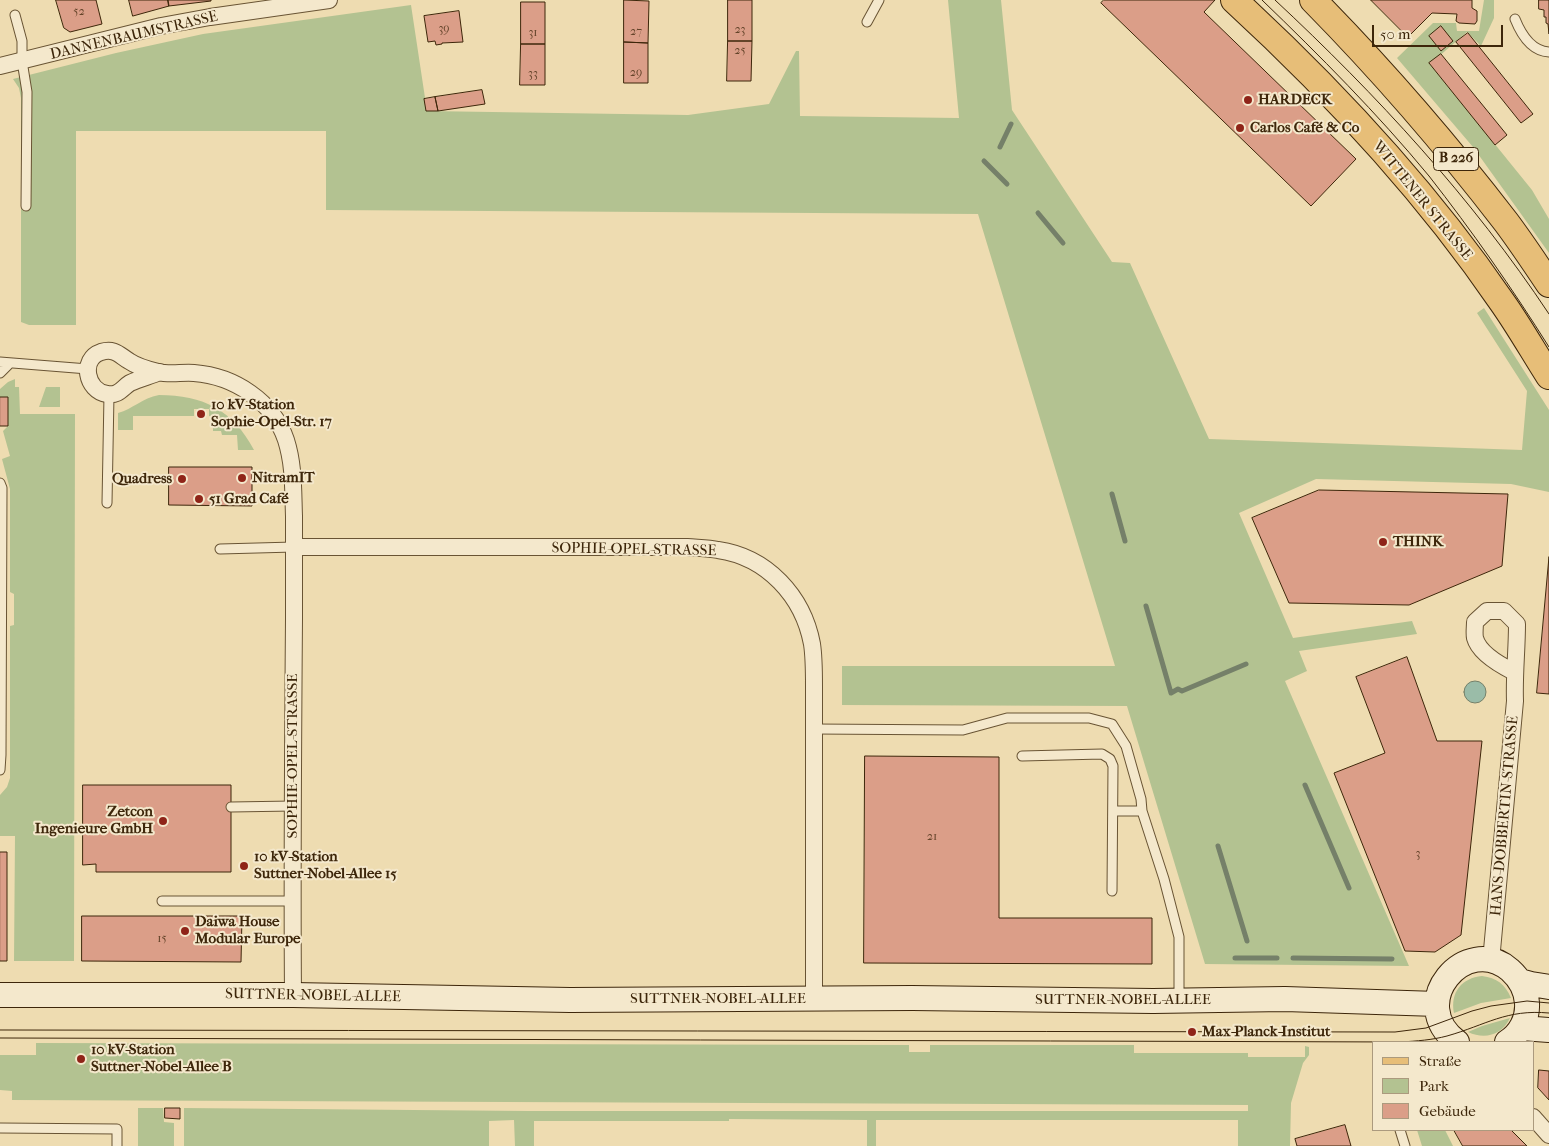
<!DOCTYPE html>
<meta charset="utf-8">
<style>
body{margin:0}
#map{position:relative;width:1549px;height:1146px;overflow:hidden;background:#eedcb1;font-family:"IM FELL French Canon",serif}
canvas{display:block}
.legend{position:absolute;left:1372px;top:1041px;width:162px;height:90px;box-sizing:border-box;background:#f4e8cc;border:1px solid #ab9a7e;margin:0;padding:6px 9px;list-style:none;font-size:15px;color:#3d260a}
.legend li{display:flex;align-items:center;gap:10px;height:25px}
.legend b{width:25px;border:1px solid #ab9a7e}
.scale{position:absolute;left:1372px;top:25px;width:131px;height:22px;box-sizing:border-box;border:2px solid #3d260a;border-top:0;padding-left:6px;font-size:15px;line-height:18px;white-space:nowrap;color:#3d260a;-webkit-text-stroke:4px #f4e8cc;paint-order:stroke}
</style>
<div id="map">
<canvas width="1549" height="1146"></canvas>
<ul class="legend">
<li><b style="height:6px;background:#e7be78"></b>Straße</li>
<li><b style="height:14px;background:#b3c291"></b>Park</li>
<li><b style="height:14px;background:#db9e88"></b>Gebäude</li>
</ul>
<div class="scale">50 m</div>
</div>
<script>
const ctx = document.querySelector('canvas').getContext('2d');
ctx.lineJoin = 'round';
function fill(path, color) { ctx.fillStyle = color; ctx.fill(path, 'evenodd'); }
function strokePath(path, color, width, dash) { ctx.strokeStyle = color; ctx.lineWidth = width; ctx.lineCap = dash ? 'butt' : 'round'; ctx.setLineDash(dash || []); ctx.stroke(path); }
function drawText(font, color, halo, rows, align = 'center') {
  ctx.font = font + ' "IM FELL French Canon",serif'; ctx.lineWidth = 4; ctx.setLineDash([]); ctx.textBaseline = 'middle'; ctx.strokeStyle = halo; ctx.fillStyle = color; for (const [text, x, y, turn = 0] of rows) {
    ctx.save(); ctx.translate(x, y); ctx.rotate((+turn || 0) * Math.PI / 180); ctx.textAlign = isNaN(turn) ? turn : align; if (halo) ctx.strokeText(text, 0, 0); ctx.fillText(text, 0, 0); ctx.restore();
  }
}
fill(new Path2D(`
 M 948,0 L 1001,0 L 1012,110 L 1112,262 L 1130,263 L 1209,439 L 1522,450 L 1527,391 L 1477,313 L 1484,308 L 1549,410 L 1549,492 L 1511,484 L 1316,479 L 1239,513 L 1293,638 L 1412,621 L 1417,634 L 1299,651 L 1307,671 L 1285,681 L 1409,966 L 1205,964 L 1127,706 L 842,705 L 842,666 L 1115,666 L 978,214 L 326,210 L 326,131 L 76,131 L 76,325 L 29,325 L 21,322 L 21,98 L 19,88 L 13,79 L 116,53 L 203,34 L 411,5 L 427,111 L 688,115 L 769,104 L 796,51 L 799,51 L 800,116 L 959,118 Z
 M 1484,0 L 1494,0 L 1494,18 L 1481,46 L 1467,32 L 1430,64 L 1532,190 L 1549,219 L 1549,253 L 1473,147 L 1397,58 L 1433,23 L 1456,23 L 1457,31 L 1479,31 Z
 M 15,379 L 15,387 L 19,387 L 20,414 L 75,414 L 74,961 L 14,961 L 15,836 L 0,836 L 0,795 L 7,787 L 10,778 L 10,626 L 14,625 L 14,594 L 10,592 L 10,489 L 2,459 L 10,456 L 3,431 L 8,426 L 8,398 L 0,397 L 0,389 L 8,382 Z
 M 46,387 L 60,387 L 60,407 L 39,407 Z
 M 159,395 C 203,395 233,410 254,450 L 238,450 L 237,435 L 222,435 L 221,431 L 213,431 L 213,417 L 209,416 L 209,409 L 194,409 L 194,416 L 133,416 L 133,430 L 118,430 L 118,413 C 133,409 142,398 159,395 Z
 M 1482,976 C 1497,978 1505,984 1511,998 L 1481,1003 L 1454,1013 C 1450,992 1462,978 1482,976 Z
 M 1510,1018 C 1502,1035 1485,1040 1468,1032 L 1482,1026 Z
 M 36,1043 L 909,1045 L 909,1052 L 930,1052 L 930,1045 L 1134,1045 L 1134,1053 L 1248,1053 L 1248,1057 L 1305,1057 L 1305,1046 L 1309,1047 L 1309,1055 L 1303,1063 L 1291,1103 L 1290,1146 L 1238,1146 L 1238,1120 L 876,1120 L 876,1146 L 867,1146 L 867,1120 L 729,1119 L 729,1121 L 534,1121 L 534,1146 L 515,1146 L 514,1120 L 489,1121 L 489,1146 L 184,1146 L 184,1108 L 528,1111 L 1248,1111 L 1248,1105 L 12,1100 L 12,1091 L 0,1090 L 0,1055 L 36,1055 Z
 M 138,1108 L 163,1108 L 164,1122 L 174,1123 L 174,1146 L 138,1146 Z
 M 1417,1130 L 1445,1130 L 1453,1146 L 1422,1146 Z`), '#b3c291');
const water = new Path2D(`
 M1464 692a11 11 0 1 1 22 0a11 11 0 1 1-22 0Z`);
fill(water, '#9abca8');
strokePath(water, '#758069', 1);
strokePath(new Path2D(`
 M 1000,147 L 1011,124
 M 984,161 L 1007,184
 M 1038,213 L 1063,243
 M 1112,494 L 1125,541
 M 1146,606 L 1171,693 L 1178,689 L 1182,691 L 1246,664
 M 1305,785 L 1349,888
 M 1218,846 L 1247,941
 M 1235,958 L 1277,958
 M 1293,958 L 1392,959`), '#758069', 5);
const building = new Path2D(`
 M 56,0 L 96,0 L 102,24 L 70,32 L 64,28 Z
 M 129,0 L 168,0 L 169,6 L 133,16 Z
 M 168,0 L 211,0 L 211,1 L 169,6 Z
 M 624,0 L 649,1 L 648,43 L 624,42 Z
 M 728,0 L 752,0 L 752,41 L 728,41 Z
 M 1104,0 L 1215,0 L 1204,12 L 1356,159 L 1311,206 L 1101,3 Z
 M 1371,0 L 1472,0 L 1472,8 L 1477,11 L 1477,21 L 1475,24 L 1459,23 L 1456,21 L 1457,14 L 1432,13 L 1408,37 Z
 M 1539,0 L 1549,0 L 1549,34 L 1548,24 L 1546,23 L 1546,17 L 1544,17 L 1544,10 L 1539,9 Z
 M 521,2 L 545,2 L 545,44 L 521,44 Z
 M 459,11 L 463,42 L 442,43 L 442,44 L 436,45 L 435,41 L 428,42 L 424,16 Z
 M 1441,26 L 1453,41 L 1441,51 L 1429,36 Z
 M 1468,33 L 1533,114 L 1521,123 L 1456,42 Z
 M 728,41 L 752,41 L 751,81 L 727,81 Z
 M 624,42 L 648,43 L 648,83 L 624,83 Z
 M 521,44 L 545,44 L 545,85 L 520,85 Z
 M 1441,54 L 1507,135 L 1495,145 L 1429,63 Z
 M 482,90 L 485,104 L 438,111 L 435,97 Z
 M 435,97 L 438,111 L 426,111 L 424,99 Z
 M 0,397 L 8,397 L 8,426 L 0,426 Z
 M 198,413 L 205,413 L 205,416 L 198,416 Z
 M 169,467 L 252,467 L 252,506 L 169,505 Z
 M 1319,490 L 1508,494 L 1502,566 L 1409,605 L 1289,603 L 1252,518 Z
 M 1549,557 L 1549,694 L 1537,693 Z
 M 1407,657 L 1437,741 L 1482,741 L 1461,935 L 1435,952 L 1405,951 L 1334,773 L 1385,753 L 1356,677 Z
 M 865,756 L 999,757 L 999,918 L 1152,918 L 1152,964 L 864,963 Z
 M 83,785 L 231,785 L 231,872 L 96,872 L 96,864 L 83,865 Z
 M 0,852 L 7,852 L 7,961 L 0,961 Z
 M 242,862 L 246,862 L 246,870 L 242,870 Z
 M 82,916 L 242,916 L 241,962 L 82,961 Z
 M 78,1057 L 85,1058 L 85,1061 L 78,1061 Z
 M 1539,1070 L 1549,1071 L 1549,1100 L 1538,1088 Z
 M 165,1108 L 180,1108 L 180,1119 L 165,1118 Z
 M 1345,1125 L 1351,1146 L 1297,1146 L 1295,1139 Z
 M 1454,1130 L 1511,1130 L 1527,1146 L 1463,1146 Z`);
fill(building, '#db9e88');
strokePath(building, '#3d260a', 1);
const lane = new Path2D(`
 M 15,15 L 22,41 L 22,61 L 27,92 L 26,206
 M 1515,19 C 1521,34 1531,51 1549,52
 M 867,22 L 879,0
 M 0,362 L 88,369
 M 0,373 L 10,363
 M 0,483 L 2,488 L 1,755 L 0,770
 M 107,503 L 109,395
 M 220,549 L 294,547
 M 814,729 L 963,730 L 1007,718 L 1089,718 L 1112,724 L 1126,746 L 1141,799 L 1142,811 L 1164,879 L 1179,937 L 1179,1000
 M 1022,756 L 1102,754 L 1110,759 L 1113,766 L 1112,891
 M 231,807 L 293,806
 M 1113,811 L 1142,811
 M 162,901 L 292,901
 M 0,1128 L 117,1129 L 117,1146
 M 1400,1130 L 1405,1146`);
const street = new Path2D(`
 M 0,66 L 161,26 L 210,17 L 329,0
 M 160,372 C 150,376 139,379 130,383 C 122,388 119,396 107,394 C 86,391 80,359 101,352 C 115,348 119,355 129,361 C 136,366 150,370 158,372 C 170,375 182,372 194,373 C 234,376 273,401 286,440 C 294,465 293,490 294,516 C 294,550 294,584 294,619 C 293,744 292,870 293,995
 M 294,547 L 687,547 C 697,548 708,548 718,550 C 767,557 803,596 812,644 C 814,657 814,672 814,686 L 814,998
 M 1491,961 L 1515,701 C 1514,675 1517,650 1517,624 L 1504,611 L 1487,611 L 1475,622 C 1475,627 1474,633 1475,638 C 1479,653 1502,666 1514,672
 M 1533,1117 L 1549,1135`);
const secondary = new Path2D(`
 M 1520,981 L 1531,984 L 1549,987
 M 0,995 L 293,995 L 570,1000 L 912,998 L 1153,1001 L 1285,999 L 1437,1004
 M 1522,1028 L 1549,1030
 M 1457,1042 C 1405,1003 1466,932 1510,970 C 1520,979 1526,990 1527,1003 C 1528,1019 1520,1034 1507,1042`);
const primary = new Path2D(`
 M 1234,0 C 1333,91 1426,191 1502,302 C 1519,326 1533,351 1549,376
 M 1313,0 C 1382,70 1446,144 1506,222 C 1521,242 1535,263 1549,284`);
strokePath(lane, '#695434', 11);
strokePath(street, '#695434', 18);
strokePath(secondary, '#3d260a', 26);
strokePath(primary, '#3d260a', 28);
strokePath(lane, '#f4e8cc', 9);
strokePath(street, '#f4e8cc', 16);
strokePath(secondary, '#f4e8cc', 24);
strokePath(primary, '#e7be78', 26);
strokePath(new Path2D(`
 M 1262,0 C 1320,56 1377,113 1429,176 C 1472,231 1512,288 1549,347
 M 1275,0 C 1377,95 1472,198 1549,314
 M 0,1030 L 1395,1032 L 1426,1028 L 1472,1011 L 1491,1006 L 1527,1001 L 1549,1003
 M 0,1038 L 1401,1042 C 1417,1041 1432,1040 1447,1036 C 1486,1025 1506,1009 1549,1013`), '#3d260a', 1);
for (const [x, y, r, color] of [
 [1248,100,5,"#8f2418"],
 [1240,128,5,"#8f2418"],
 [201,414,5,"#8f2418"],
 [242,478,5,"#8f2418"],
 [182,479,5,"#8f2418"],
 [199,499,5,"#8f2418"],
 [1383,542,5,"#8f2418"],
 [163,821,5,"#8f2418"],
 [244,866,5,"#8f2418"],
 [185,931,5,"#8f2418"],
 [1192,1032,5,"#8f2418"],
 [81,1059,5,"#8f2418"]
]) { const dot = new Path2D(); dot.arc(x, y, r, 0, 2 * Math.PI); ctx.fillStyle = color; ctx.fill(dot); strokePath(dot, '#f4e8cc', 2); }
drawText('12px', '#64442a', null, [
 ["52",79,12],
 ["39",444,29],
 ["23",740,30],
 ["27",636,32],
 ["31",533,33],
 ["25",740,51],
 ["29",636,73],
 ["33",533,74],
 ["21",932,837],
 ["3",1418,854],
 ["15",162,939]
]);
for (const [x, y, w] of [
 [1456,159,45]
]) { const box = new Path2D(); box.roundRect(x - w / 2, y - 11.5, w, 23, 4); ctx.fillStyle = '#f4e8cc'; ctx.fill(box); strokePath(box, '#3d260a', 1); }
drawText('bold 14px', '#3d260a', null, [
 ["B 226",1456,159]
]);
drawText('15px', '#3d260a', '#f4e8cc', [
 ["DANNENBAUMSTRASSE",134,36,-13],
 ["WITTENER STRASSE",1422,201,51],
 ["SOPHIE-OPEL-STRASSE",634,550,1],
 ["SOPHIE-OPEL-STRASSE",293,756,-90],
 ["HANS-DOBBERTIN-STRASSE",1505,816,-85],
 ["SUTTNER-NOBEL-ALLEE",313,996,1],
 ["SUTTNER-NOBEL-ALLEE",718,999],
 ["SUTTNER-NOBEL-ALLEE",1123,1000]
]);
drawText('bold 15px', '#3d260a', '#f4e8cc', [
 ["HARDECK",1258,100],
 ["Carlos Café & Co",1250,128],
 ["10 kV-Station",211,405],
 ["Sophie-Opel-Str. 17",211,422],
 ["NitramIT",252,478],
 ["Quadress",172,479,"right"],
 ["51 Grad Café",209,499],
 ["THINK",1393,542],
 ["Zetcon",153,812,"right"],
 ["Ingenieure GmbH",153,829,"right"],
 ["10 kV-Station",254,857],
 ["Suttner-Nobel-Allee 15",254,874],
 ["Daiwa House",195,922],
 ["Modular Europe",195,939],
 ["Max-Planck-Institut",1202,1032],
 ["10 kV-Station",91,1050],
 ["Suttner-Nobel-Allee B",91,1067]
], 'left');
</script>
